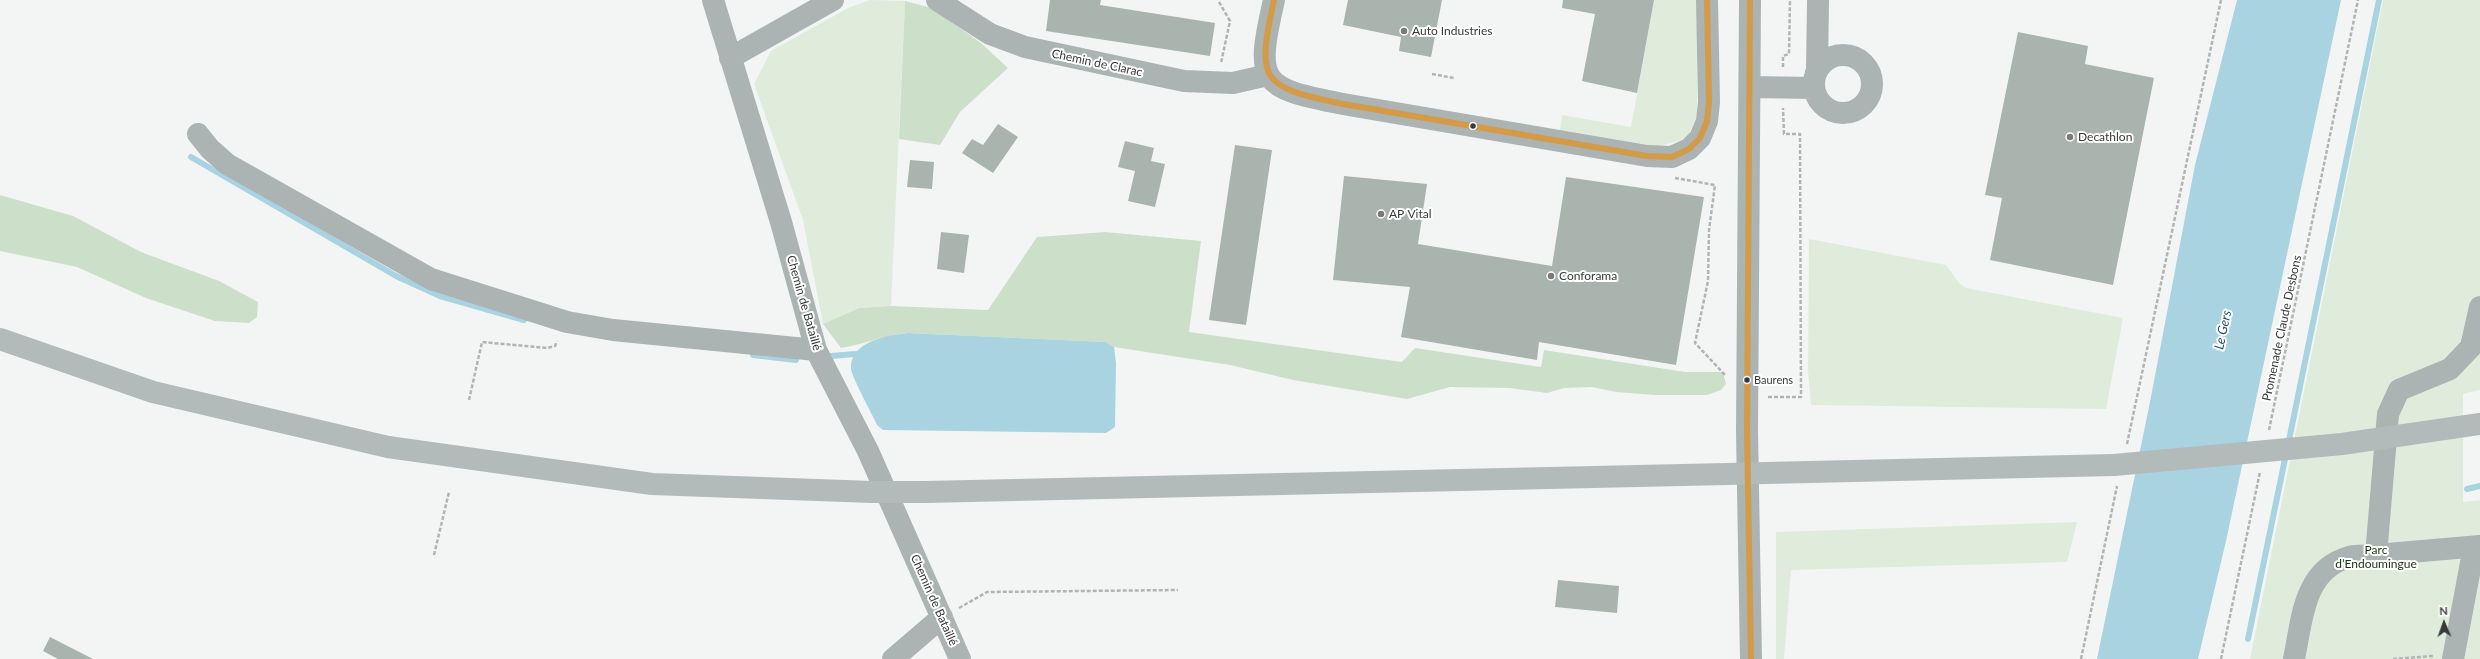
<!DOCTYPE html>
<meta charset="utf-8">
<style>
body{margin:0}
#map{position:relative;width:2480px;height:659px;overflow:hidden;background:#f3f5f4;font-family:Lato,sans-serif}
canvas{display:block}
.north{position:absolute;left:2424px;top:603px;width:40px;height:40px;-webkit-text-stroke:3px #fff;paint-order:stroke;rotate:358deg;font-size:11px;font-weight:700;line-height:16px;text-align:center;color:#383939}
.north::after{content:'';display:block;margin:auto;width:14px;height:18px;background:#383939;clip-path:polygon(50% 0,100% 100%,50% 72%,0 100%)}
</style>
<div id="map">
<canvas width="2480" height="659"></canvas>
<div class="north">N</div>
</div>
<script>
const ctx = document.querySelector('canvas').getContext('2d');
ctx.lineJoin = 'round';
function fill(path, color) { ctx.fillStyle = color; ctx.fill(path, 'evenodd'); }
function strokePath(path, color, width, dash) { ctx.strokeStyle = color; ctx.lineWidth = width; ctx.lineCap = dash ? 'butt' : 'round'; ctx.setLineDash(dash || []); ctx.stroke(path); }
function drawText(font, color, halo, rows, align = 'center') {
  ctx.font = font + ' Lato,sans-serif'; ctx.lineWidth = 4; ctx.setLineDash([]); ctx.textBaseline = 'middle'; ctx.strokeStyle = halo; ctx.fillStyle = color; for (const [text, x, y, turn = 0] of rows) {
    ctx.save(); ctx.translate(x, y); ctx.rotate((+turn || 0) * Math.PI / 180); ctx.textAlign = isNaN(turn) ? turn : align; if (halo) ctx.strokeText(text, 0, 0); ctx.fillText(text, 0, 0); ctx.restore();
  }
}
fill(new Path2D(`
 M 870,0 L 905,1 L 891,306 L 859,308 L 823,324 L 803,220 L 754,84 L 771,51 L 848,8 Z
 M 1654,0 L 1697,0 L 1697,115 L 1689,134 L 1679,141 L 1655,147 L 1560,130 L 1562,115 L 1631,127 Z
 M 2383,0 L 2480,0 L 2480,390 L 2463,394 L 2463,502 L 2480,500 L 2480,659 L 2250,659 Z
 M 1809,239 L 1946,265 L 1959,283 L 1966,288 L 2123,318 L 2106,409 L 1811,405 L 1808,371 Z
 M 2077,522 L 2067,562 L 1791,570 L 1784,659 L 1776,659 L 1776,532 Z`), '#dfecdb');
fill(new Path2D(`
 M 905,1 L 932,8 L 981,43 L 1008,68 L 960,112 L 940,145 L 899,139 Z
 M 0,195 L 73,216 L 141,252 L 219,281 L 258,302 L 257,317 L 249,323 L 215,321 L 146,298 L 77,267 L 0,251 Z
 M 1105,232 L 1201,241 L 1189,332 L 1402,362 L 1415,348 L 1541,367 L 1544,350 L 1685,372 L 1723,372 L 1726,384 L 1721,390 L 1707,395 L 1655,395 L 1616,392 L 1592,387 L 1564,388 L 1547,393 L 1509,388 L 1450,387 L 1407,399 L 1293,380 L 1230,365 L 1114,347 L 1106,342 L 908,333 C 885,335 865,344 841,348 L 823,324 L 859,308 L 891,306 L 988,310 L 1037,237 Z`), '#cce0c9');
fill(new Path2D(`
 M 2237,0 L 2341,0 L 2226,541 L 2198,659 L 2097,659 L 2150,402 L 2195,165 Z
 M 908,333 L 1106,342 L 1114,347 L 1116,363 L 1115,427 L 1106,433 L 883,430 L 877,425 C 872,413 852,378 851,369 C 849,341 889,335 908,333 Z`), '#a9d3e1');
strokePath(new Path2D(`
 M 191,157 L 396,276 L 440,296 L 524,320
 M 753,355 L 796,360
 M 831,356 L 855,354
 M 2288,445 L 2379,0
 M 2467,489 L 2480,486
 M 2248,639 L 2286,454`), '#a9d3e1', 6);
fill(new Path2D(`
 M 1050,0 L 1101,0 L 1100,5 L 1215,23 L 1210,56 L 1046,31 Z
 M 1348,0 L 1442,0 L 1431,57 L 1399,51 L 1401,37 L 1343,25 Z
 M 1563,0 L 1654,0 L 1637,93 L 1582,81 L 1595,14 L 1562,8 Z
 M 2018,32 L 2088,46 L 2085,64 L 2154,78 L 2113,285 L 1990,260 L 2002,198 L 1985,195 Z
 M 998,124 L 1018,137 L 993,173 L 962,153 L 972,139 L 983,145 Z
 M 1125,141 L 1154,148 L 1151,161 L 1165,164 L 1155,207 L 1128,201 L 1135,171 L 1118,167 Z
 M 1235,145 L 1272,150 L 1246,325 L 1209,320 Z
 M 910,160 L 934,162 L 932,189 L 907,187 Z
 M 1344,176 L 1427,184 L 1418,244 L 1552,266 L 1566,177 L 1704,197 L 1676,365 L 1539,342 L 1537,360 L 1401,337 L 1410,287 L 1333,280 Z
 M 941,232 L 969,235 L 964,273 L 937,269 Z
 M 1558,580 L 1619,586 L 1617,613 L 1555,607 Z
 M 50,637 L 93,659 L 58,659 L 43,651 Z`), '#a9b4ae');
strokePath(new Path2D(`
 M 1219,2 L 1230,21 L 1221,63
 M 1783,67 L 1783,56 L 1789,54 L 1790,0
 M 1432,74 L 1454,78
 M 1675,178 L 1715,185 L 1709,230 L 1708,281 L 1695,343 L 1726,376
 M 1768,397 L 1801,397 L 1800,134 L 1784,134 L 1783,108
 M 469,400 L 482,342 L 547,348 L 555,346 L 557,341
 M 2269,430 L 2358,0
 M 2127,444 L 2221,0
 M 434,555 L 449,492
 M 959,608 L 987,592 L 1178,590
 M 2081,659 L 2117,486
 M 2221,659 L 2260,472
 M 2393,659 L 2433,656`), '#b0b4b5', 2.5, [4, 2]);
strokePath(new Path2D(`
 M 713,0 L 781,222 L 816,350 L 868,451 L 960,659
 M 937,0 L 990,34 L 1025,47 L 1184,81 L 1233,83 L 1268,75
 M 1274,0 C 1255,83 1259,88 1343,104 L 1647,156 L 1672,157 L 1689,149 L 1700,138 L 1707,121 L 1709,102 L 1707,0
 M 1750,0 L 1747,431 L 1751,659
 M1814 84a29 29 0 1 1 58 0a29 29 0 1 1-58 0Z
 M 730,58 L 833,0
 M 1817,71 L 1818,0
 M 1751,87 L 1814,88
 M 198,134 L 210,149 L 227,164 L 431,279 L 567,322 L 613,330 L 816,350
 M 2376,555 L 2480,546
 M 893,659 L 942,617
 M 2294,659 C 2302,621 2303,570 2349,557 C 2357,555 2368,556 2376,555 L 2388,414 L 2399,390 L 2450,369 L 2471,347 L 2480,307
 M 2453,659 L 2474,547`), '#abb3b3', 22);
strokePath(new Path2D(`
 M 0,339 L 153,392 L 388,447 L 652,484 L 872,492
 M 1766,473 L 2114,465
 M 926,492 L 1727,474`), '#b2baba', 22);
strokePath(new Path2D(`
 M 2114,465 L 2342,444 L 2480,424
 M 1727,474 L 1766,473
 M 872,492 L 926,492`), '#b2baba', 22);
strokePath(new Path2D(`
 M 1274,0 C 1256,82 1261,87 1343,104 L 1647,156 L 1672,157 L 1689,149 L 1700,138 L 1707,121 L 1709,102 L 1707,0
 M 1750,0 L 1747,431 L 1751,659`), '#d39a48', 6);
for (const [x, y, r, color] of [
 [1404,31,4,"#797b7a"],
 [1473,126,3.5,"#383939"],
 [2070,137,4,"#797b7a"],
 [1381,214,4,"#797b7a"],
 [1551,276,4,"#797b7a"],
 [1747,380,3.5,"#383939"]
]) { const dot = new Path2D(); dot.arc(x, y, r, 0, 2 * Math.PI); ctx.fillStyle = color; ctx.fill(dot); strokePath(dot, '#fff', 1.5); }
drawText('11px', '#383939', '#fff', [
 ["Baurens",1754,380]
], 'left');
drawText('12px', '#383939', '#fff', [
 ["Auto Industries",1412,31],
 ["Decathlon",2078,137],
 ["AP Vital",1389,214],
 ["Conforama",1559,276]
], 'left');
drawText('12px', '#383939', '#fff', [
 ["Chemin de Clarac",1097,63,12],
 ["Chemin de Bataillé",804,303,74],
 ["Promenade Claude Desbons",2282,328,-78],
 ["Chemin de Bataillé",934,600,66]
]);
drawText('12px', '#14350a', '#fff', [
 ["Parc",2376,550],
 ["d’Endoumingue",2376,564]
]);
drawText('italic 13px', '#1e5060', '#fff', [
 ["Le Gers",2223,330,-78]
]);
</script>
